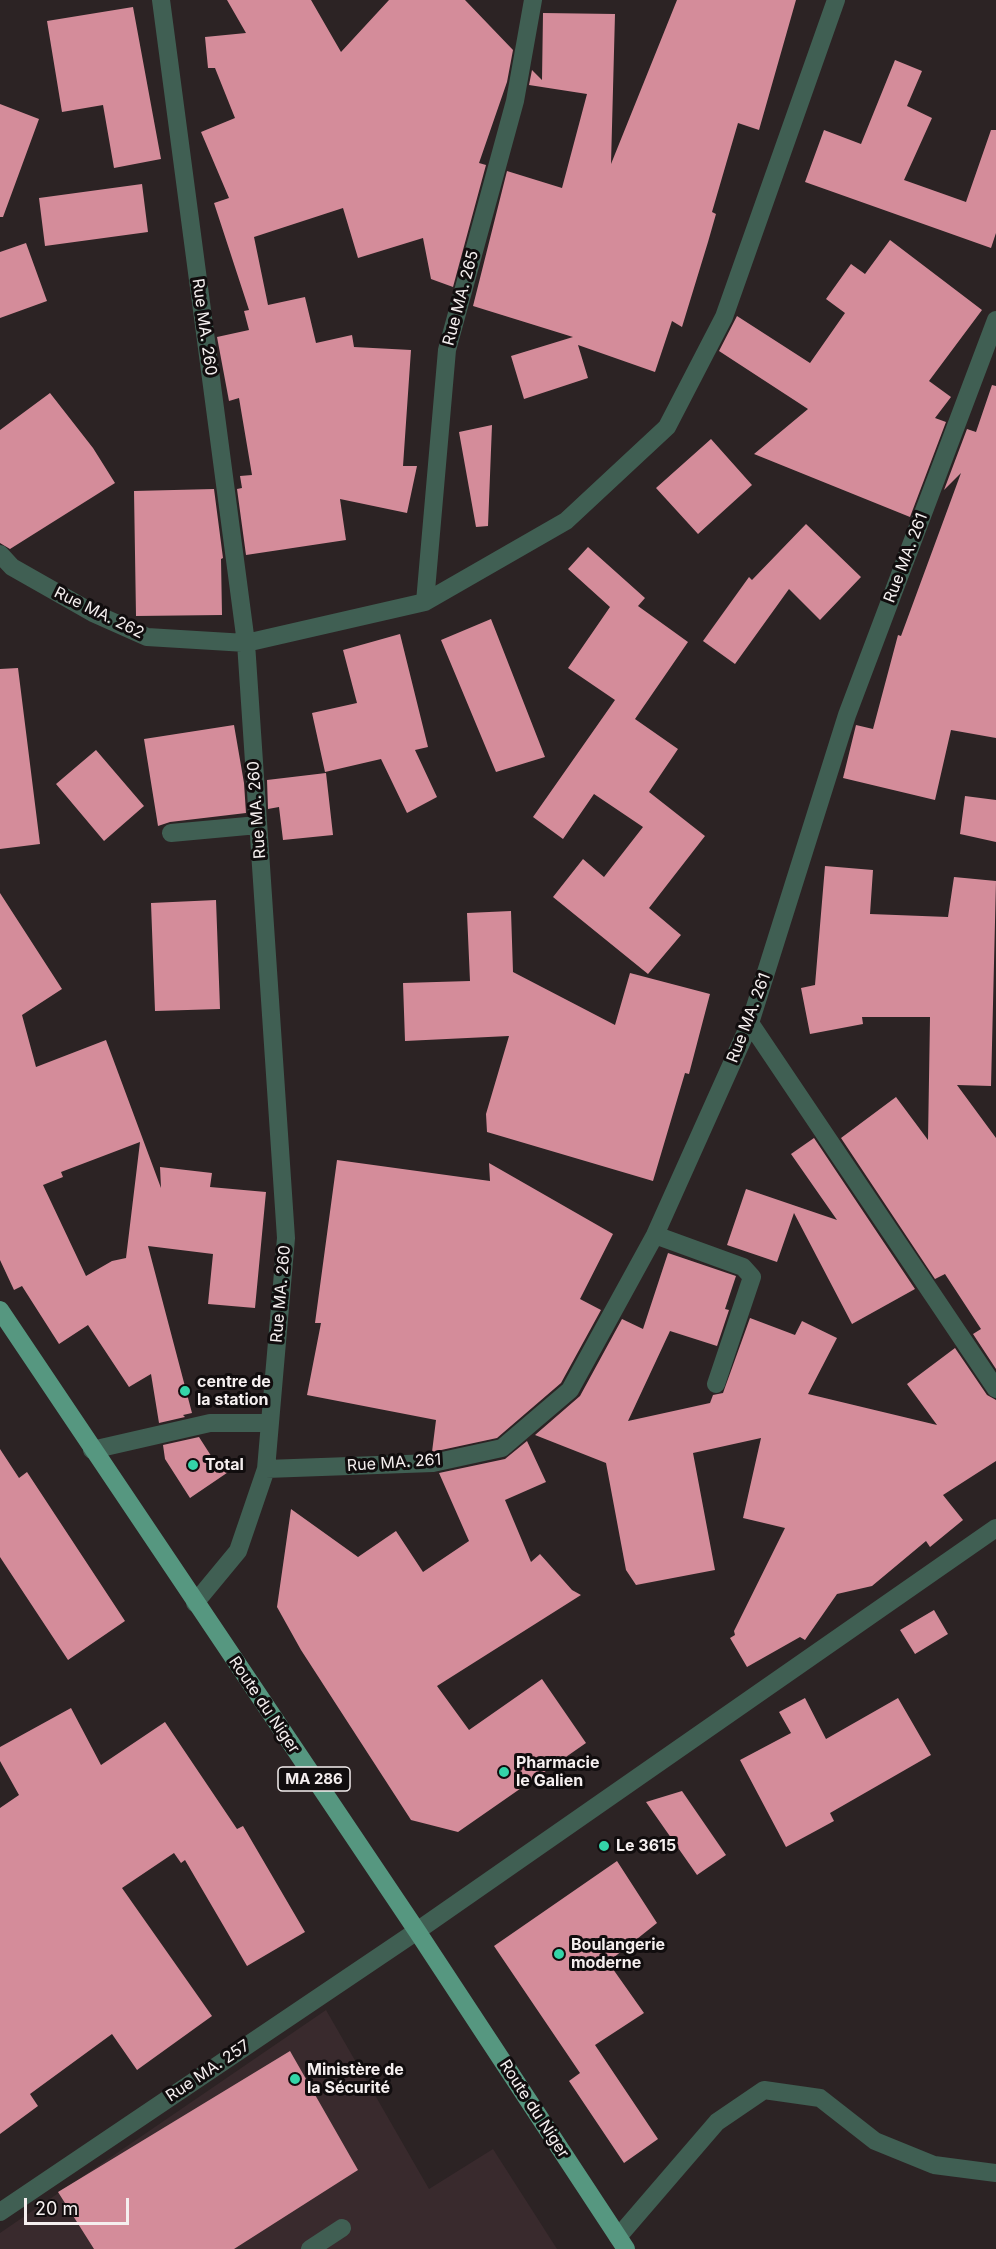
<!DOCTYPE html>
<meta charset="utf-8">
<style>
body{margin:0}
#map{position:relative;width:996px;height:2249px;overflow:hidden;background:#2c2324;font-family:Inter,sans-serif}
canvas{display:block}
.scale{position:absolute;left:24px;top:2198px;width:105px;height:27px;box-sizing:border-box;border:3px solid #f5efef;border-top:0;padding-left:8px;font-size:18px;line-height:21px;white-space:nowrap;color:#f5efef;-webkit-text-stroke:4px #110d0e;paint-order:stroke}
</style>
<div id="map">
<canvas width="996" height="2249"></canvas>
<div class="scale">20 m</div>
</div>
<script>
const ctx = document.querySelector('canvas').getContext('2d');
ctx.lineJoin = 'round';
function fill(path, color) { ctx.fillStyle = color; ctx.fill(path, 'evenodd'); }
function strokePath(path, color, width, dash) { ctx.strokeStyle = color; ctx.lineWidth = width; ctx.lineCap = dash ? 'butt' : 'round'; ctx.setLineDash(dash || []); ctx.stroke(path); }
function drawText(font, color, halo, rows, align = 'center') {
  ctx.font = font + ' Inter,sans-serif'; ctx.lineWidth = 6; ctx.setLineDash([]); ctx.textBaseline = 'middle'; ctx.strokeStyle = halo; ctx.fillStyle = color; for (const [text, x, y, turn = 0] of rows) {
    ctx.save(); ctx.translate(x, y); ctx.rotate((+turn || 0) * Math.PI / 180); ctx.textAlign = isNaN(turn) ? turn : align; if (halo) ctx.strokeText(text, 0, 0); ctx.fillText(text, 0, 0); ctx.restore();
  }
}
fill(new Path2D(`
 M 326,2010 L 429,2189 L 493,2149 L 557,2249 L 0,2249 L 0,2233 Z`), '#392a2d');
fill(new Path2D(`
 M 227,0 L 311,0 L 341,52 L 389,0 L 465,0 L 513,50 L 507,82 L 479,163 L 486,165 L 453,287 L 431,279 L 423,238 L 358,258 L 343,208 L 254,237 L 268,305 L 305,297 L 316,343 L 352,335 L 354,347 L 411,350 L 403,466 L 417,466 L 407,513 L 340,499 L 346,540 L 246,555 L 237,489 L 242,488 L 240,476 L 252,475 L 239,398 L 229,401 L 217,337 L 249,330 L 244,311 L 249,310 L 214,203 L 229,198 L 201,132 L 235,118 L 215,68 L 208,68 L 205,37 L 246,33 Z
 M 677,0 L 796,0 L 759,130 L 738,123 L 712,212 L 716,214 L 708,242 L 682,327 L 672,321 L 655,372 L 578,345 L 588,378 L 524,399 L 511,356 L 573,337 L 473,306 L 507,171 L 562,188 L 587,94 L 529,85 L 532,70 L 542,80 L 543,13 L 615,14 L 611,164 Z
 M 133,7 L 161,159 L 114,168 L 103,105 L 62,112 L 47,21 Z
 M 895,60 L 922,71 L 907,106 L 932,118 L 904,180 L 966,202 L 991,130 L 996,130 L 996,233 L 991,248 L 805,182 L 824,130 L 861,144 Z
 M 0,104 L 39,119 L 3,217 L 0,217 Z
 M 142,184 L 148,232 L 45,246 L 39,198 Z
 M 890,240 L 982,310 L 929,381 L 951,397 L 935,418 L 946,422 L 910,517 L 754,454 L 808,409 L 719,351 L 737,316 L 810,363 L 845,313 L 826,299 L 851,264 L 865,274 Z
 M 26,243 L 47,301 L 0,318 L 0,252 Z
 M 992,385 L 996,386 L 996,738 L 951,730 L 935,800 L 843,778 L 856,725 L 873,729 L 898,635 L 901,636 L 961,473 L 944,490 L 967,429 L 976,432 Z
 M 50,393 L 93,448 L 115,483 L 10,549 L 0,543 L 0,430 Z
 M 492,425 L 488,526 L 476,527 L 459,432 Z
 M 711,439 L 752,485 L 698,534 L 656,488 Z
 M 214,489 L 223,558 L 221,559 L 222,615 L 136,616 L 134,491 Z
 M 806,524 L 861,577 L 820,620 L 789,589 L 735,664 L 703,641 L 749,577 L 752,580 Z
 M 588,547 L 645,598 L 638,606 L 688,642 L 635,719 L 678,749 L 649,792 L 705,836 L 649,908 L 681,935 L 648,974 L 553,897 L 583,859 L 604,877 L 643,827 L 594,794 L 563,839 L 533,817 L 615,700 L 568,668 L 610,607 L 568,569 Z
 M 491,619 L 545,757 L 496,772 L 441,640 Z
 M 400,634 L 428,747 L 415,750 L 437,797 L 407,813 L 381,759 L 325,772 L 312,713 L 357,703 L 343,650 Z
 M 18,668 L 40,844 L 0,849 L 0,669 Z
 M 234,725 L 244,783 L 246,813 L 170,822 L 158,826 L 144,739 Z
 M 96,750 L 144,806 L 104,841 L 56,784 Z
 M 326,773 L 333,835 L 283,840 L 279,807 L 268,809 L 267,780 Z
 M 965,796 L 996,800 L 996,842 L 960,834 Z
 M 825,866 L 873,870 L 870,914 L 948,917 L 954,877 L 996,881 L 991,1086 L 957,1085 L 996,1138 L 996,1369 L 973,1334 L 981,1329 L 945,1274 L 935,1279 L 841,1138 L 896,1097 L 928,1140 L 930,1017 L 862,1017 L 863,1024 L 810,1034 L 801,988 L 815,985 Z
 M 0,893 L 62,989 L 22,1015 L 36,1067 L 106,1040 L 161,1188 L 160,1167 L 212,1173 L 210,1187 L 266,1192 L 255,1308 L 208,1304 L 213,1254 L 148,1246 L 192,1413 L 183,1415 L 185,1417 L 159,1423 L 151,1374 L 129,1387 L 88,1325 L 59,1344 L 22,1286 L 14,1290 L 0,1260 ZM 140,1142 L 126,1258 L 112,1261 L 86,1276 L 43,1185 L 63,1177 L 61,1172 Z
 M 216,900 L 220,1009 L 155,1011 L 151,903 Z
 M 511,911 L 513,972 L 615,1025 L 630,973 L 710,994 L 689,1074 L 685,1073 L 653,1181 L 487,1132 L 486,1114 L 509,1036 L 405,1041 L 403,983 L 470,981 L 467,913 Z
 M 814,1138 L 915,1289 L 852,1324 L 794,1213 L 777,1262 L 727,1245 L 746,1189 L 837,1220 L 791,1154 Z
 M 337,1160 L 490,1181 L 489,1163 L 613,1234 L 580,1299 L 601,1310 L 561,1383 L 497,1438 L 432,1452 L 436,1420 L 307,1395 L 321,1323 L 315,1323 Z
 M 668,1253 L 736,1276 L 725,1309 L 729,1310 L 717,1346 L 670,1331 L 628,1421 L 710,1403 L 713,1395 L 723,1393 L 750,1318 L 795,1335 L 802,1321 L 837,1338 L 808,1394 L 937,1425 L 907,1384 L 955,1348 L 987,1395 L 996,1400 L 996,1461 L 943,1495 L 963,1520 L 930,1547 L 926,1541 L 872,1586 L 837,1594 L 805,1640 L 800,1637 L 747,1667 L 730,1638 L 735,1635 L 734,1631 L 785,1528 L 743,1518 L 761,1438 L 693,1453 L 715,1570 L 636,1585 L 626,1570 L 606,1463 L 535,1435 L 580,1396 L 622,1319 L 643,1329 Z
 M 199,1437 L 215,1462 L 246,1460 L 190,1498 L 165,1459 L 163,1445 Z
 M 527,1441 L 546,1482 L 505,1500 L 531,1562 L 540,1554 L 572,1590 L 581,1595 L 437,1686 L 469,1730 L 542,1679 L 586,1743 L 458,1832 L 411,1820 L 301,1650 L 277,1607 L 291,1509 L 358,1557 L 396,1531 L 423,1572 L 469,1541 L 439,1473 L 505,1459 Z
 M 0,1449 L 19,1478 L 27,1472 L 125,1621 L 68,1660 L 0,1557 Z
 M 934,1610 L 948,1634 L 915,1654 L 900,1630 Z
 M 805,1698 L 826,1739 L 898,1698 L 931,1755 L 830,1813 L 834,1821 L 786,1847 L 740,1760 L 791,1733 L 779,1712 Z
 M 71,1708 L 101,1765 L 165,1722 L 237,1829 L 243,1826 L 305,1932 L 247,1966 L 185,1860 L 181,1863 L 174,1853 L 122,1888 L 212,2016 L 137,2070 L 112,2034 L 30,2094 L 38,2106 L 0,2134 L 0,1808 L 19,1795 L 0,1761 L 0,1747 Z
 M 682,1791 L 726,1855 L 697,1875 L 646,1802 Z
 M 617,1861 L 657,1923 L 608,1962 L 644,2013 L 595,2045 L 658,2139 L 624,2163 L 569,2081 L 580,2073 L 494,1946 Z
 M 290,2051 L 358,2170 L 234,2249 L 94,2249 L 58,2192 Z`), '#d48c9a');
strokePath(new Path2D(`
 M 161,0 L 246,643 L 286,1238 L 266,1469 L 238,1551 L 195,1603
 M 0,554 L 12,567 L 93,613 L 147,637 L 246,643 L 425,602 L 566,521 L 667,427 L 724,317 L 836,0
 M 425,602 L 447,350 L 515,101 L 533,0
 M 171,833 L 258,825
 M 750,1023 L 996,1389
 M 655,1235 L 743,1267 L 752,1277 L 716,1384
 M 92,1450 L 210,1423 L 270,1423
 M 266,1469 L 433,1463 L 502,1448 L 570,1390 L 655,1235 L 750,1023 L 847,715 L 996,320
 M 0,2212 L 417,1931 L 996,1528
 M 618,2237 L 717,2122 L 764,2090 L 820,2098 L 875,2141 L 934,2165 L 996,2173
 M 310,2249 L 342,2228`), '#405f53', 18);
strokePath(new Path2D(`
 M 0,1310 L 417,1931 L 626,2249`), '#569780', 18);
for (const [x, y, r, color] of [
 [185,1391,6,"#34d4a8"],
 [193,1465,6,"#34d4a8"],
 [504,1772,6,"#34d4a8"],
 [604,1846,6,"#34d4a8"],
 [559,1954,6,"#34d4a8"],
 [295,2079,6,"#34d4a8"]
]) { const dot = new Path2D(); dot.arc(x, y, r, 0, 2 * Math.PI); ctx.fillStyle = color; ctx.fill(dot); strokePath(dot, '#110d0e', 2); }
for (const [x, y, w] of [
 [314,1779,72]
]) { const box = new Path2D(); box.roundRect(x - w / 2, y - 12, w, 24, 4.5); ctx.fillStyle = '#110d0e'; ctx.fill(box); strokePath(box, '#f5efef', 1.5); }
drawText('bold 15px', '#f5efef', null, [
 ["MA 286",314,1779]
]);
drawText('16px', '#f5efef', '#110d0e', [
 ["Rue MA. 265",461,298,-75],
 ["Rue MA. 260",204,327,82],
 ["Rue MA. 261",906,558,-69],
 ["Rue MA. 262",99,613,26],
 ["Rue MA. 260",257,810,-94],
 ["Rue MA. 261",749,1018,-69],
 ["Rue MA. 260",281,1294,-85],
 ["Rue MA. 261",394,1463,-4],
 ["Route du Niger",264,1705,56],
 ["Rue MA. 257",208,2071,-34],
 ["Route du Niger",534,2109,57]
]);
drawText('bold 16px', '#f5efef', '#110d0e', [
 ["centre de",197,1382],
 ["la station",197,1400],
 ["Total",205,1465],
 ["Pharmacie",516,1763],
 ["le Galien",516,1781],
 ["Le 3615",616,1846],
 ["Boulangerie",571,1945],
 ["moderne",571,1963],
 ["Ministère de",307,2070],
 ["la Sécurité",307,2088]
], 'left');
</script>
